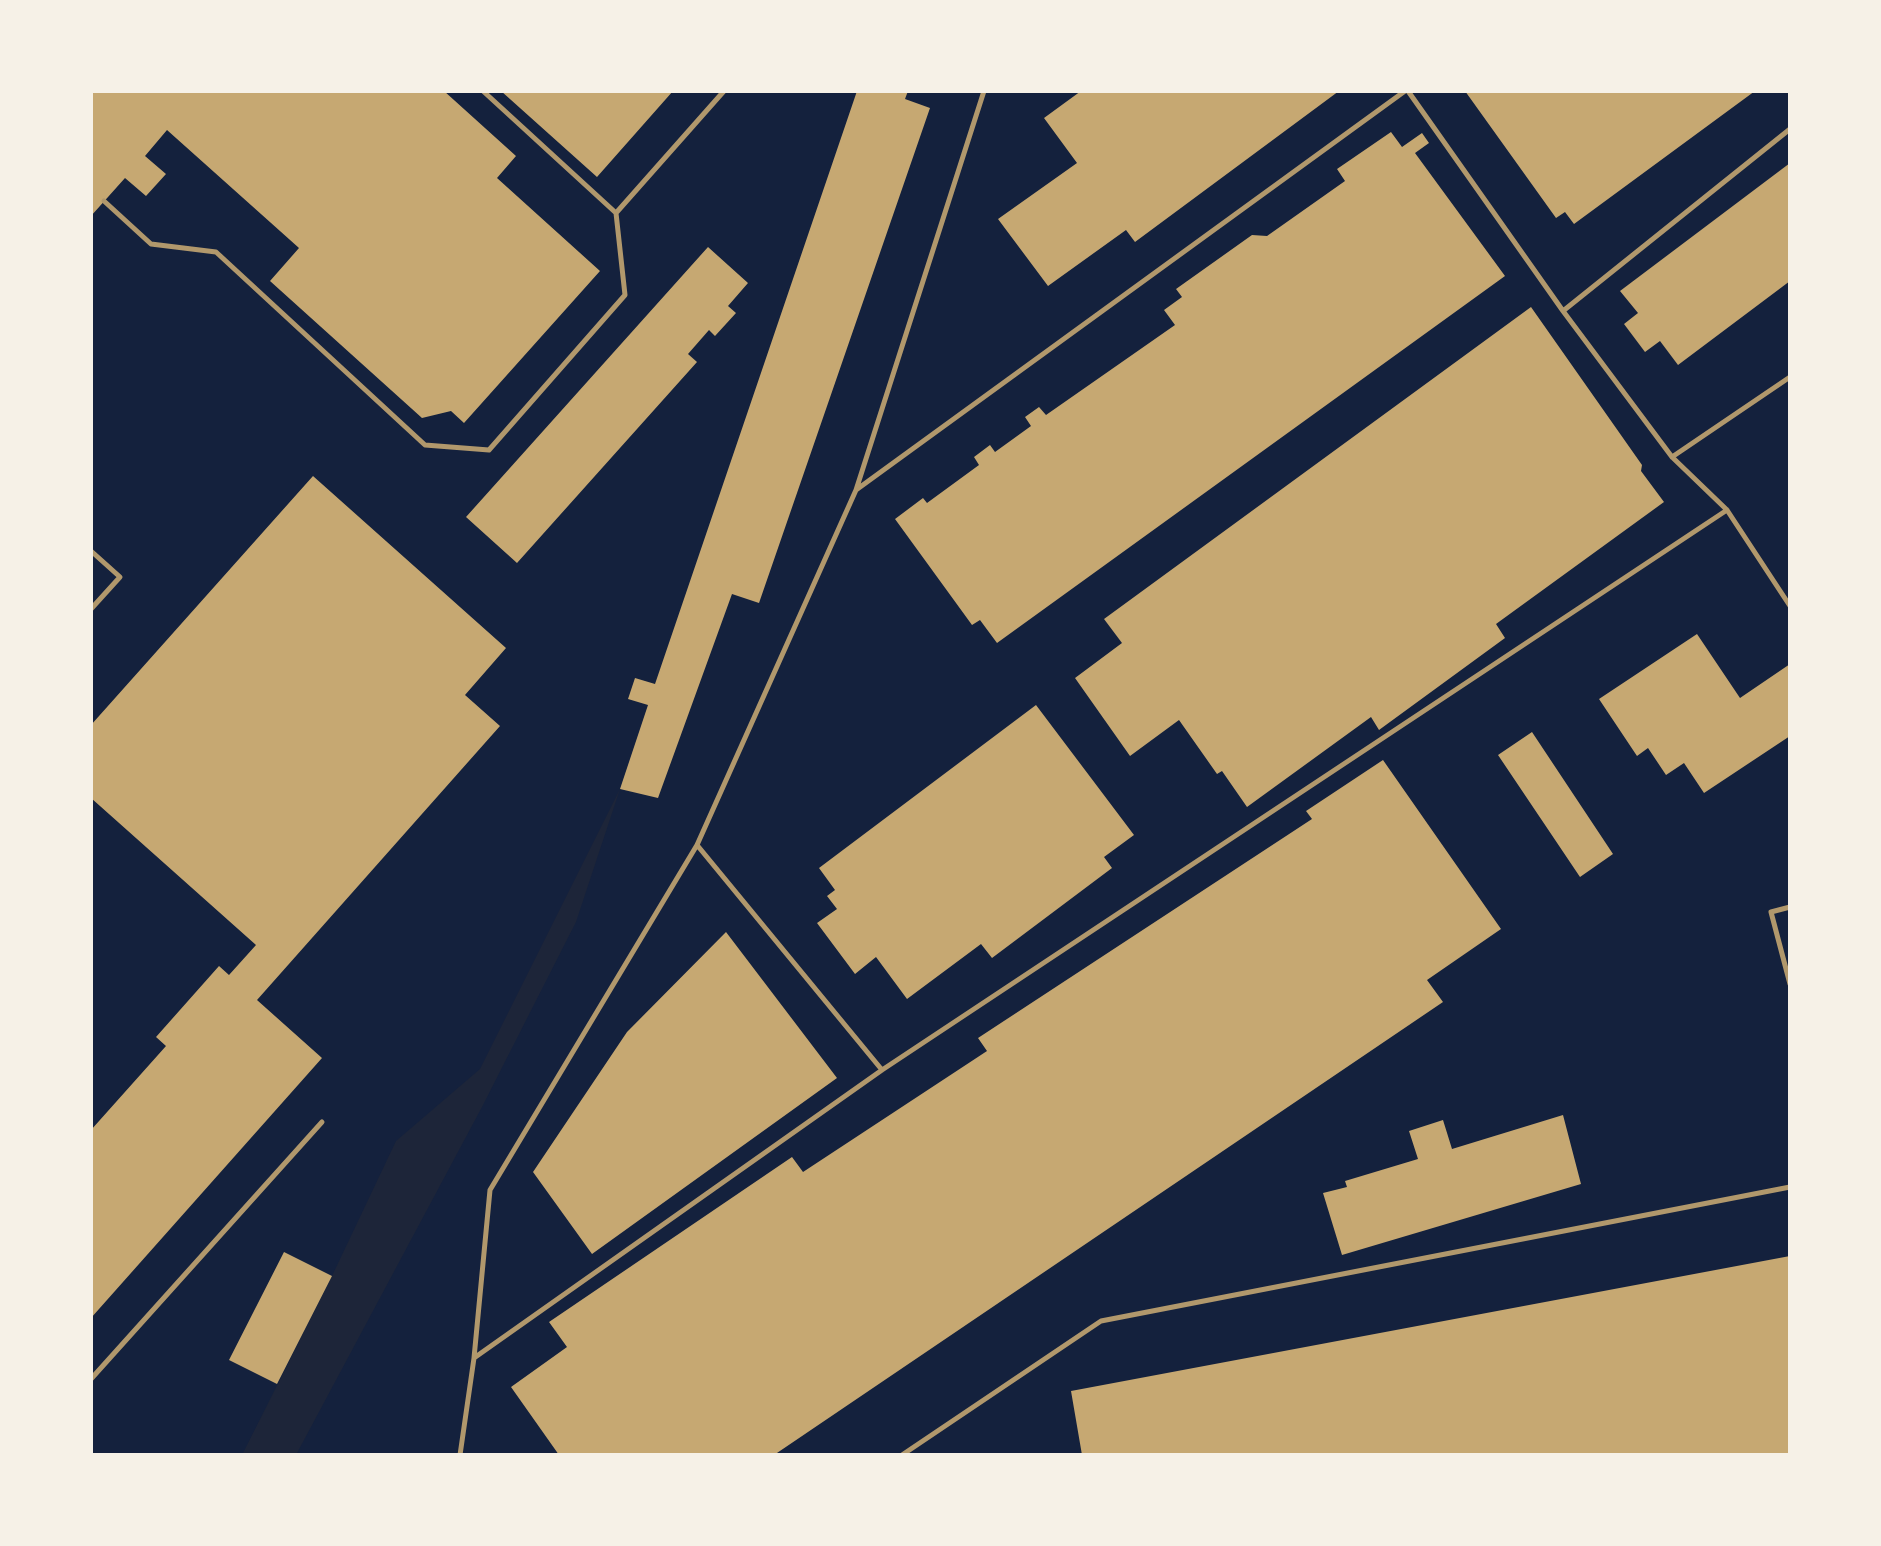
<!DOCTYPE html>
<style>
body{margin:0}
#map{position:relative;width:1881px;height:1546px;overflow:hidden;background:#14213d;font-family:Barlow,sans-serif}
canvas{display:block}
.frame{position:absolute;inset:0;border:93px solid #f6f1e7;pointer-events:none}
</style>
<div id="map">
<canvas width="1881" height="1546"></canvas>
<div class="frame"></div>
</div>
<script>
const ctx = document.querySelector('canvas').getContext('2d');
ctx.lineJoin = 'round';
function fill(path, color) { ctx.fillStyle = color; ctx.fill(path, 'evenodd'); }
function strokePath(path, color, width, dash) { ctx.strokeStyle = color; ctx.lineWidth = width; ctx.lineCap = dash ? 'butt' : 'round'; ctx.setLineDash(dash || []); ctx.stroke(path); }
fill(new Path2D(`
 M 620,789 L 576,922 L 482,1107 L 296,1455 L 242,1455 L 332,1276 L 396,1141 L 480,1069 Z`), '#1d2539');
fill(new Path2D(`
 M 91,91 L 444,91 L 516,156 L 497,178 L 600,271 L 464,423 L 451,411 L 422,418 L 270,281 L 299,248 L 167,130 L 145,156 L 166,174 L 146,196 L 125,178 L 91,216 Z
 M 501,91 L 673,91 L 597,177 Z
 M 857,91 L 908,91 L 905,99 L 930,108 L 759,603 L 732,594 L 658,798 L 620,789 L 648,705 L 628,699 L 635,678 L 655,684 Z
 M 1081,91 L 1339,91 L 1135,242 L 1126,230 L 1048,286 L 998,219 L 1077,163 L 1044,118 Z
 M 1465,91 L 1755,91 L 1574,224 L 1565,212 L 1556,218 Z
 M 1391,132 L 1402,147 L 1422,133 L 1429,143 L 1415,153 L 1505,276 L 997,643 L 980,620 L 972,625 L 895,519 L 923,498 L 927,503 L 979,465 L 974,457 L 990,445 L 995,452 L 1031,426 L 1025,417 L 1039,407 L 1046,415 L 1175,325 L 1164,310 L 1182,297 L 1176,289 L 1252,235 L 1267,236 L 1345,181 L 1337,169 Z
 M 1790,163 L 1790,281 L 1678,365 L 1660,341 L 1645,352 L 1624,324 L 1638,313 L 1620,291 Z
 M 708,247 L 748,283 L 728,306 L 736,313 L 715,336 L 709,330 L 688,354 L 697,362 L 517,563 L 466,517 Z
 M 1531,307 L 1642,465 L 1641,471 L 1664,502 L 1496,624 L 1505,638 L 1379,730 L 1371,717 L 1247,807 L 1222,771 L 1217,774 L 1179,720 L 1130,756 L 1075,678 L 1122,643 L 1104,619 Z
 M 313,476 L 506,648 L 465,695 L 500,726 L 257,1000 L 322,1058 L 91,1318 L 91,1130 L 166,1046 L 156,1037 L 219,966 L 229,975 L 256,945 L 91,798 L 91,725 Z
 M 1697,634 L 1740,698 L 1790,664 L 1790,736 L 1704,793 L 1684,763 L 1666,775 L 1648,748 L 1637,756 L 1599,699 Z
 M 1036,705 L 1134,835 L 1104,857 L 1112,868 L 992,958 L 981,944 L 907,999 L 876,957 L 855,974 L 817,923 L 837,909 L 827,896 L 835,890 L 819,868 Z
 M 1532,732 L 1613,854 L 1580,877 L 1498,755 Z
 M 1383,760 L 1501,929 L 1427,980 L 1443,1002 L 774,1455 L 559,1455 L 511,1387 L 567,1347 L 549,1322 L 792,1157 L 803,1172 L 987,1051 L 978,1038 L 1312,819 L 1306,811 Z
 M 726,932 L 837,1078 L 592,1254 L 533,1172 L 627,1032 Z
 M 1563,1115 L 1581,1184 L 1342,1255 L 1323,1193 L 1347,1187 L 1345,1181 L 1418,1159 L 1409,1131 L 1443,1120 L 1452,1149 Z
 M 284,1252 L 332,1276 L 277,1384 L 229,1360 Z
 M 1790,1256 L 1790,1455 L 1082,1455 L 1071,1391 Z`), '#c6a872');
strokePath(new Path2D(`
 M 483,91 L 616,213
 M 1408,91 L 1563,311
 M 104,201 L 151,244 L 216,252 L 425,445 L 489,450 L 625,295 L 616,213 L 724,91
 M 1672,457 L 1790,377
 M 856,490 L 984,91
 M 1727,510 L 1790,606
 M 91,551 L 120,577 L 91,609
 M 1790,907 L 1771,912 L 1790,984
 M 882,1070 L 697,845 L 856,490 L 1405,91
 M 474,1358 L 490,1190 L 697,845
 M 91,1379 L 322,1122
 M 460,1455 L 474,1358 L 882,1070 L 1727,510 L 1672,457 L 1563,311 L 1790,129
 M 902,1455 L 1101,1321 L 1790,1187`), '#b1986c', 5);
</script>
